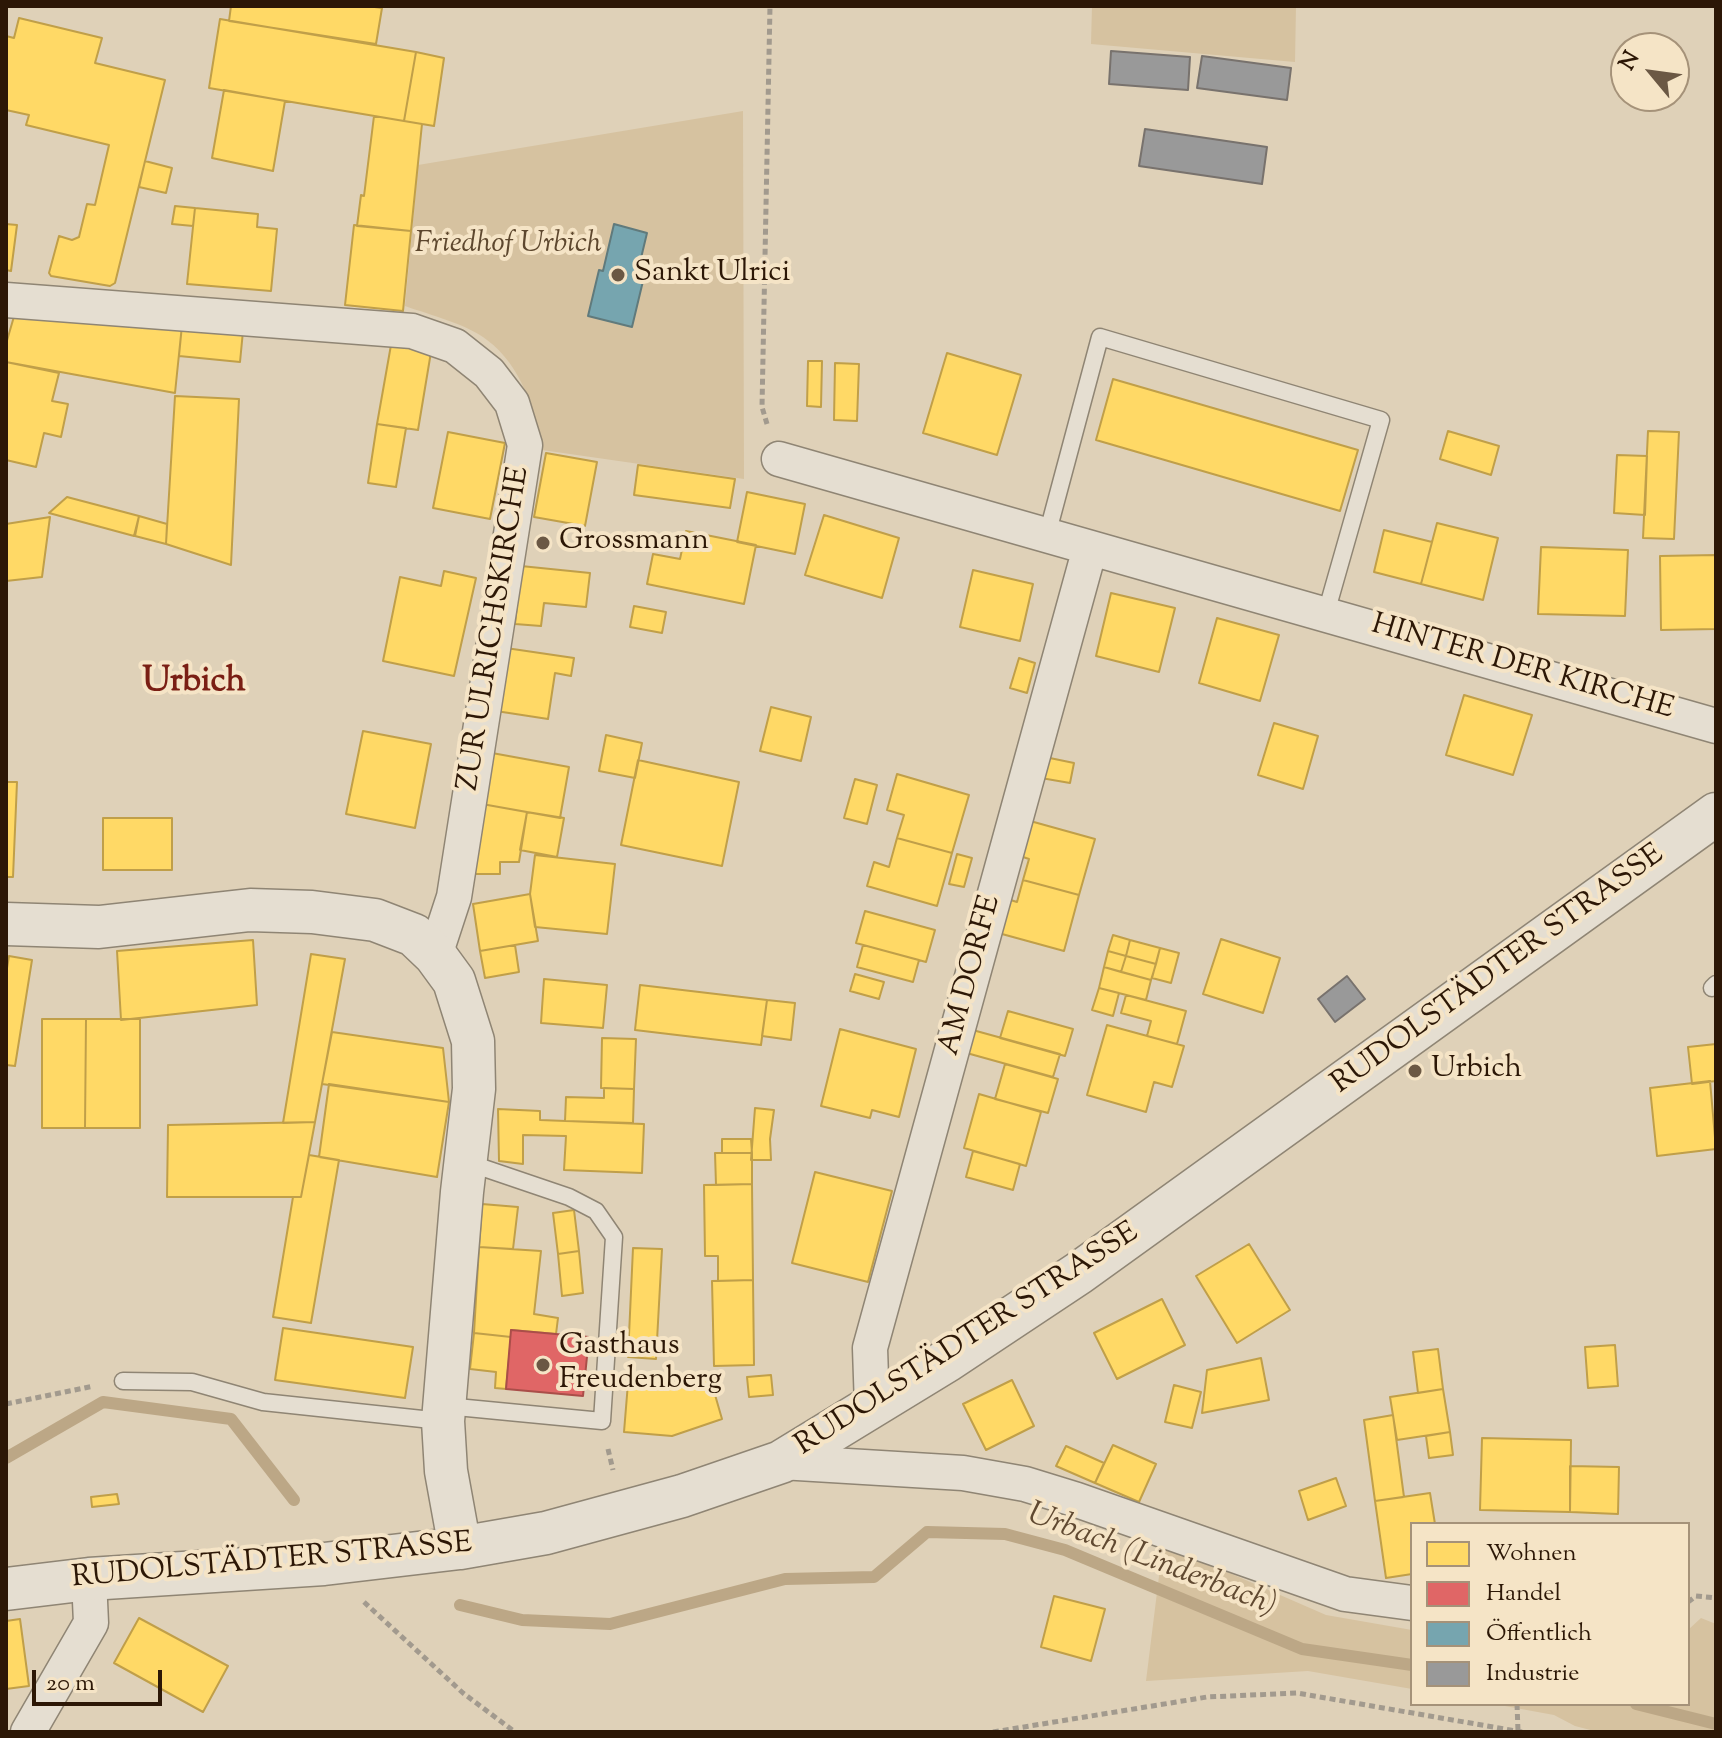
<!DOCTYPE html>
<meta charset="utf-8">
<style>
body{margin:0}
#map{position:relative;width:1722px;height:1738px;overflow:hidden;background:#dfd1b8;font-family:"Sorts Mill Goudy",serif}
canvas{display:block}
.frame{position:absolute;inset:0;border:8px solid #2c1706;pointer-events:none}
.legend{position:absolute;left:1410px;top:1522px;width:280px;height:184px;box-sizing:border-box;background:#f5e4c6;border:2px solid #a59279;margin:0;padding:10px 14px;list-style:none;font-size:24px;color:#2c1706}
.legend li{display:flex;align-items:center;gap:16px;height:40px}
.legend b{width:40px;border:2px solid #a59279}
.north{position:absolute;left:1610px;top:32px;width:80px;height:80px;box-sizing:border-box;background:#f5e4c6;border:2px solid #a59279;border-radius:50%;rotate:299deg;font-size:22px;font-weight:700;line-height:32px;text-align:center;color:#2c1706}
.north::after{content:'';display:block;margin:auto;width:28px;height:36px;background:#6b5844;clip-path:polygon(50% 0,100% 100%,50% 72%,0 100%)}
.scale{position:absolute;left:32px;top:1670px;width:130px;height:36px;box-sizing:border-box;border:4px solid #2c1706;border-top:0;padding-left:10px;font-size:24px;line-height:28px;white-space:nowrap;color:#2c1706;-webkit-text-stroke:6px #f5e4c6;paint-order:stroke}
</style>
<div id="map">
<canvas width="1722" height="1738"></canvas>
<div class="frame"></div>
<ul class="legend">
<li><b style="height:22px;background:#ffd966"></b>Wohnen</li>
<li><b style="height:22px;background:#e06666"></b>Handel</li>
<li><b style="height:22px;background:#76a5af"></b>Öffentlich</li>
<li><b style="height:22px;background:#999"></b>Industrie</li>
</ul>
<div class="north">N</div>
<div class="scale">20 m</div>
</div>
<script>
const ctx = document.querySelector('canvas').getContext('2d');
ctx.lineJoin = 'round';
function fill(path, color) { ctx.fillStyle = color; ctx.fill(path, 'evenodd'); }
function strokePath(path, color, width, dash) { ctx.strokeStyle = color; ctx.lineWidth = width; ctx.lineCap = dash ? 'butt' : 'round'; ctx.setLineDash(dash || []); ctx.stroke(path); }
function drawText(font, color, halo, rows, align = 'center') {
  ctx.font = font + ' "Sorts Mill Goudy",serif'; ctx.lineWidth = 8; ctx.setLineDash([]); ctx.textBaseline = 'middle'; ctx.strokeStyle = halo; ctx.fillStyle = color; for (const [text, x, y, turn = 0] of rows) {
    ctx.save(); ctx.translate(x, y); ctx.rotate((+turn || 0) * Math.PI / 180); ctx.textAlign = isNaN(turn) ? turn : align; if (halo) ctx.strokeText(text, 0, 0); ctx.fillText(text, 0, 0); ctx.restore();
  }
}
fill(new Path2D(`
 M 1092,6 L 1296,6 L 1295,62 L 1091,44 Z
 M 743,111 L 744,479 L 542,450 C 534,410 522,366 487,340 C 467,324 430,315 405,306 L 418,165 ZM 614,225 L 647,233 L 636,279 L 643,281 L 632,327 L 588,316 L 599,271 L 603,271 Z
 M 1163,1544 L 1326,1615 L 1412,1630 L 1412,1689 L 1308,1671 L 1146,1681 Z
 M 1701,1618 L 1716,1624 L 1716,1732 L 1598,1732 L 1575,1726 L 1554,1715 L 1494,1704 L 1688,1704 L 1688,1630 Z`), '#d6c2a0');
const homes = new Path2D(`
 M 231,6 L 367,6 L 382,8 L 376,44 L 229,21 Z
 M 19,18 L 102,38 L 95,63 L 165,80 L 115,283 L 110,286 L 51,276 L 49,273 L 59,236 L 72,240 L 79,237 L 87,204 L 95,205 L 109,145 L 26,125 L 29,115 L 6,110 L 6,36 L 14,38 Z
 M 220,19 L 416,52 L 404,121 L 209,88 Z
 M 416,52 L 444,58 L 434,126 L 404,121 Z
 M 224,90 L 285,101 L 273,171 L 212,158 Z
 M 374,116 L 422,124 L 411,231 L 357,226 L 361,195 L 364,196 Z
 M 145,161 L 172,168 L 166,193 L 139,187 Z
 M 175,206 L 195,208 L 193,226 L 172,224 Z
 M 195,208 L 258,214 L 257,227 L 277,229 L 271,291 L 187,284 Z
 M 6,224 L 17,225 L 11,271 L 6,270 Z
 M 354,225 L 411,231 L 403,311 L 345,305 Z
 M 15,313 L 182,325 L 175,393 L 6,362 L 6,344 Z
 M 182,325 L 243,331 L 240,362 L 179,356 Z
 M 391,345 L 431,352 L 418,430 L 377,424 Z
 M 947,353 L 1021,375 L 997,455 L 923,433 Z
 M 808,361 L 822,361 L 821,407 L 807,406 Z
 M 6,362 L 59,373 L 52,401 L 68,404 L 61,437 L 44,433 L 36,467 L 6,460 Z
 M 835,363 L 859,364 L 857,421 L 834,420 Z
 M 1113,379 L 1358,450 L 1340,511 L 1096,440 Z
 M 175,396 L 239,399 L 231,565 L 166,544 Z
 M 377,424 L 406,428 L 396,487 L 368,483 Z
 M 1448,431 L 1499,446 L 1491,475 L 1440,459 Z
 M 1648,431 L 1679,432 L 1674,539 L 1643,538 Z
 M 448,432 L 505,443 L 490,519 L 433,508 Z
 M 546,453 L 597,462 L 585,526 L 534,517 Z
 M 1617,455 L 1647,456 L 1645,515 L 1614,513 Z
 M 638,465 L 735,479 L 730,508 L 634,495 Z
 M 747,492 L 805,504 L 795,554 L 737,542 Z
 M 67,497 L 139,516 L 134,536 L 49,513 Z
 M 824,515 L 899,538 L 882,598 L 805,575 Z
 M 139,516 L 167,524 L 166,544 L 135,536 Z
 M 50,517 L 42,577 L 6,581 L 6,524 Z
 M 1437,523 L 1498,538 L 1483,600 L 1421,584 Z
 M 1384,530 L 1432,542 L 1421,584 L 1374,572 Z
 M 686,531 L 756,545 L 744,604 L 647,584 L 653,554 L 680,559 Z
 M 1541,547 L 1628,550 L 1625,616 L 1538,614 Z
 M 1716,555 L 1716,629 L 1661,630 L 1660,556 Z
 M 521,566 L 590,573 L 586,607 L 544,603 L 541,626 L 515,624 Z
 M 973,570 L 1033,584 L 1020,641 L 960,627 Z
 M 444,571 L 476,578 L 454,676 L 383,661 L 400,577 L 441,586 Z
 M 1111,593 L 1175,608 L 1159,672 L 1096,656 Z
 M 634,606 L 666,612 L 662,633 L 630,627 Z
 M 1217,618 L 1279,635 L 1260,701 L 1199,683 Z
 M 506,648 L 574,658 L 571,676 L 555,673 L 548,719 L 496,711 Z
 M 1019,658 L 1035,663 L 1027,693 L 1010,688 Z
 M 1464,695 L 1532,715 L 1513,775 L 1446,755 Z
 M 771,707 L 811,717 L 801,761 L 760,751 Z
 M 1274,723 L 1318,736 L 1303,789 L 1258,775 Z
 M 363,731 L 431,744 L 415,828 L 346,814 Z
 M 606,735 L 642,743 L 635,778 L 599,771 Z
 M 492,753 L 569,767 L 560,818 L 482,804 Z
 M 1045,757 L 1074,763 L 1070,783 L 1041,778 Z
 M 638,760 L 739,782 L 722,866 L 621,845 Z
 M 897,774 L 969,795 L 952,853 L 897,838 L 904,815 L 887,810 Z
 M 855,779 L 877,785 L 867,824 L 844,818 Z
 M 6,782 L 17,782 L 13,877 L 6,877 Z
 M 482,804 L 527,812 L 519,862 L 500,862 L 500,874 L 475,874 L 474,842 Z
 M 527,812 L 564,818 L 557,857 L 520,850 Z
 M 103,818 L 172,818 L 172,870 L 103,870 Z
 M 1023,819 L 1095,839 L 1079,895 L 1023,880 L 1029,859 L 1014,854 Z
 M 897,838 L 952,853 L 937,906 L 867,886 L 874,862 L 889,867 Z
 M 957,854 L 972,858 L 964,887 L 949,884 Z
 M 535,855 L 615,864 L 607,934 L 535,927 L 530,894 Z
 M 1023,880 L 1079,895 L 1064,951 L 991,931 L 1001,897 L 1017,902 Z
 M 530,894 L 538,941 L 480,951 L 473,904 Z
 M 865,911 L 935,930 L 926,962 L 856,943 Z
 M 1113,935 L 1130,940 L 1126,956 L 1108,951 Z
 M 1221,939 L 1280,958 L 1263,1013 L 1203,994 Z
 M 253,940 L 257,1005 L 121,1020 L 117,951 Z
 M 1130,940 L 1160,948 L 1156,964 L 1126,956 Z
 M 515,945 L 519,972 L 485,978 L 480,951 Z
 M 863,945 L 919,960 L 913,982 L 857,967 Z
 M 1160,948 L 1179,953 L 1171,983 L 1152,978 Z
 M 1108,951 L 1126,956 L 1121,972 L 1104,967 Z
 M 311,954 L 345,959 L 315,1122 L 283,1123 Z
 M 9,956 L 32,960 L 15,1066 L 6,1065 L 6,974 Z
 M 1126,956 L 1156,964 L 1151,980 L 1121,972 Z
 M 1104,967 L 1151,980 L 1146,1000 L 1099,988 Z
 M 855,974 L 884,982 L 879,999 L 850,991 Z
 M 544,979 L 607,985 L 603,1028 L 541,1023 Z
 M 640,985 L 767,1000 L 761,1045 L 635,1030 Z
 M 1099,988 L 1119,993 L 1113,1016 L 1092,1010 Z
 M 1126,995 L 1186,1011 L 1177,1044 L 1147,1036 L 1151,1021 L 1121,1013 Z
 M 767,1000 L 795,1003 L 791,1040 L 762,1036 Z
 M 1008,1011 L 1073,1029 L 1065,1056 L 1000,1038 Z
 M 42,1019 L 86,1019 L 85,1128 L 42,1128 Z
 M 86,1019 L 140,1019 L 140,1128 L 85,1128 Z
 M 1107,1025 L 1184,1046 L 1172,1087 L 1154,1082 L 1146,1112 L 1087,1095 Z
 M 840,1029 L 916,1049 L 899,1117 L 872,1110 L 870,1118 L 821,1106 Z
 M 969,1029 L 1060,1054 L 1053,1077 L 963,1052 Z
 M 332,1032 L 443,1048 L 449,1102 L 322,1084 Z
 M 602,1038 L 636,1039 L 634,1089 L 601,1088 Z
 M 1716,1044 L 1716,1081 L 1692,1084 L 1688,1047 Z
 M 1005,1064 L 1058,1079 L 1048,1113 L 995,1099 Z
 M 1710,1081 L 1716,1149 L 1657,1156 L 1650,1088 Z
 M 329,1084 L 449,1102 L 437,1177 L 319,1157 Z
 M 604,1088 L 634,1089 L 633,1123 L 565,1121 L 566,1097 L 604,1098 Z
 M 979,1094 L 1041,1112 L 1026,1166 L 964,1148 Z
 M 755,1108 L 774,1110 L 770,1139 L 771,1160 L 751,1160 Z
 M 498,1109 L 540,1111 L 540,1120 L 644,1124 L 642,1173 L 564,1170 L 566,1136 L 523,1135 L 523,1164 L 499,1161 Z
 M 315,1122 L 301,1197 L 167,1197 L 168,1125 Z
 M 722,1139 L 751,1139 L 752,1153 L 722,1153 Z
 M 973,1151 L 1020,1164 L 1013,1190 L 966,1177 Z
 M 715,1153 L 752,1153 L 752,1184 L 716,1185 Z
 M 309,1155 L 339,1160 L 311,1323 L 273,1317 L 293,1197 L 301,1197 Z
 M 815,1172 L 892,1191 L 868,1282 L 792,1263 Z
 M 752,1184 L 753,1280 L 718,1281 L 718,1256 L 705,1256 L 704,1185 Z
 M 482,1204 L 518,1207 L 513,1249 L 479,1247 Z
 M 574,1210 L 579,1251 L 558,1254 L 553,1213 Z
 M 1249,1244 L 1290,1310 L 1237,1343 L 1196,1276 Z
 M 479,1247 L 541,1251 L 534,1314 L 558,1318 L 556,1334 L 511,1330 L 511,1337 L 474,1333 Z
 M 633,1248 L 662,1249 L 656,1359 L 628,1357 Z
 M 579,1251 L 583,1293 L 562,1296 L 558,1254 Z
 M 753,1280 L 754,1365 L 714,1366 L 712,1281 Z
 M 1162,1299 L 1185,1345 L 1117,1379 L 1094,1333 Z
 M 283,1328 L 413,1347 L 405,1398 L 275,1380 Z
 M 474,1333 L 511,1337 L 506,1389 L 495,1388 L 496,1372 L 470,1369 Z
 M 1615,1345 L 1618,1386 L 1588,1388 L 1585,1347 Z
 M 1438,1349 L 1443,1389 L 1418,1393 L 1413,1352 Z
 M 1261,1358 L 1269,1400 L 1202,1413 L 1207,1370 Z
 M 709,1374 L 722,1419 L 672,1436 L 624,1432 L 628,1383 L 672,1384 Z
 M 771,1375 L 773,1395 L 749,1397 L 747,1377 Z
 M 1012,1380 L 1034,1426 L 986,1450 L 963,1404 Z
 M 1174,1385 L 1201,1392 L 1192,1428 L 1165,1422 Z
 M 1443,1389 L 1450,1432 L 1397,1440 L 1390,1397 Z
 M 1393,1415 L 1404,1497 L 1375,1501 L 1364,1420 Z
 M 1450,1432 L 1453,1455 L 1429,1458 L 1426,1436 Z
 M 1482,1438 L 1571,1440 L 1570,1512 L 1480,1510 Z
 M 1113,1445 L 1156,1464 L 1139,1502 L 1095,1483 Z
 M 1066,1446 L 1104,1463 L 1095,1483 L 1056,1466 Z
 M 1570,1466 L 1619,1467 L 1618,1514 L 1570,1512 Z
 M 1336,1478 L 1346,1506 L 1308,1520 L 1299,1491 Z
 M 1430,1493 L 1435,1524 L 1412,1524 L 1412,1574 L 1386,1578 L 1375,1501 Z
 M 117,1494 L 119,1504 L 92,1507 L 91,1497 Z
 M 1054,1596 L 1105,1609 L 1091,1661 L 1041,1647 Z
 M 139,1618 L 228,1666 L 203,1712 L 114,1663 Z
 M 20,1619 L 29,1686 L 6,1689 L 6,1621 Z`);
fill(homes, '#ffd966');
strokePath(homes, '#c09f49', 2);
const shops = new Path2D(`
 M 511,1330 L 589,1337 L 583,1396 L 506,1389 Z`);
fill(shops, '#e06666');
strokePath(shops, '#aa4e49', 2);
const public = new Path2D(`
 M 614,224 L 647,233 L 636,279 L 643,281 L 632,327 L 588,316 L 599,270 L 603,271 Z`);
fill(public, '#76a5af');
strokePath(public, '#607a7c', 2);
const industry = new Path2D(`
 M 1111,51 L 1190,57 L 1188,90 L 1109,84 Z
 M 1202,56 L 1291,68 L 1287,100 L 1197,88 Z
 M 1145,129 L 1267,147 L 1262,184 L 1139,166 Z
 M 1347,976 L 1365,999 L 1335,1022 L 1318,999 Z`);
fill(industry, '#999');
strokePath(industry, '#78726d', 2);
strokePath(new Path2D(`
 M 6,1458 L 103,1402 L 231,1419 L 294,1500
 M 460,1605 L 522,1620 L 610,1624 L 785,1579 L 874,1577 L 927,1532 L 1005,1534 L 1065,1550 L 1302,1649 L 1412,1665
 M 1636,1704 L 1716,1724`), '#bca786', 12);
const service = new Path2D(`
 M 1047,535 L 1100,337 L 1381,420 L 1326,613
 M 1712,988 L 1716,984
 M 123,1381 L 192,1382 L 263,1402 L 441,1421
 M 446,1406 L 602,1421 L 614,1237 L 596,1211 L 569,1197 L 466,1162`);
const minor = new Path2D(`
 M 6,300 L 412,331 L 455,346 L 489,373 L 512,403 L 525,445 L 454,897 L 435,955
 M 779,459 L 1716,726
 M 872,1407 L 870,1348 L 1090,548
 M 781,1462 L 963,1473 L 1025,1484 L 1077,1500 L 1345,1594 L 1412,1603
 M 28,1732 L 91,1623 L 89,1579`);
const tertiary = new Path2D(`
 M 6,924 L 99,927 L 250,910 L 312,912 L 375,920 L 414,935 L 435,955 L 454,981 L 473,1041 L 474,1089 L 462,1192 L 443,1421 L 446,1471 L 460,1548
 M 6,1589 L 89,1579 L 324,1564 L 460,1548 L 546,1533 L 682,1496 L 781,1462 L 948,1360 L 1079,1273 L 1716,814`);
strokePath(service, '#8f8574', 19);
strokePath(minor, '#8f8574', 37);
strokePath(tertiary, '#8f8574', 45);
strokePath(new Path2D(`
 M 767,424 L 762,407 L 770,6
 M 6,1404 L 94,1386
 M 608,1449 L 613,1470
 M 364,1602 L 463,1693 L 515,1732
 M 1688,1602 L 1696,1596 L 1716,1598
 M 1517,1704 L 1518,1731
 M 993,1732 L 1207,1697 L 1297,1693 L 1522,1732`), '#a29a8e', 5, [6, 4]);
strokePath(service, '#e5ded1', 16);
strokePath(minor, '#e5ded1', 34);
strokePath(tertiary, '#e5ded1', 42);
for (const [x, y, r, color] of [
 [618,275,8,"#6b5844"],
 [543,543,8,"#6b5844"],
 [1415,1071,8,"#6b5844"],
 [543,1365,8,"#6b5844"]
]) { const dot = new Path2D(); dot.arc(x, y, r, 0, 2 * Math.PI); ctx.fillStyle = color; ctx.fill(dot); strokePath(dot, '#f5e4c6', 3); }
drawText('italic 30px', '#5d472e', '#f5e4c6', [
 ["Friedhof Urbich",508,246]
]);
drawText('30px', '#2c1706', '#f5e4c6', [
 ["Sankt Ulrici",634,275],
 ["Grossmann",559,543],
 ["Urbich",1431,1071],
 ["Gasthaus",559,1348],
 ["Freudenberg",559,1382]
], 'left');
drawText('30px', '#2c1706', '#f5e4c6', [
 ["ZUR ULRICHSKIRCHE",496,629,-81],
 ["HINTER DER KIRCHE",1522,669,16],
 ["RUDOLSTÄDTER STRASSE",1499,971,-36],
 ["AM DORFE",972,976,-75],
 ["RUDOLSTÄDTER STRASSE",968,1341,-33],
 ["RUDOLSTÄDTER STRASSE",272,1563,-5]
]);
drawText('italic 32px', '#604931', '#f5e4c6', [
 ["Urbach (Linderbach)",1151,1562,21]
]);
drawText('bold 34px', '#7a1f14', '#f5e4c6', [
 ["Urbich",194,684]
]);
</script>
